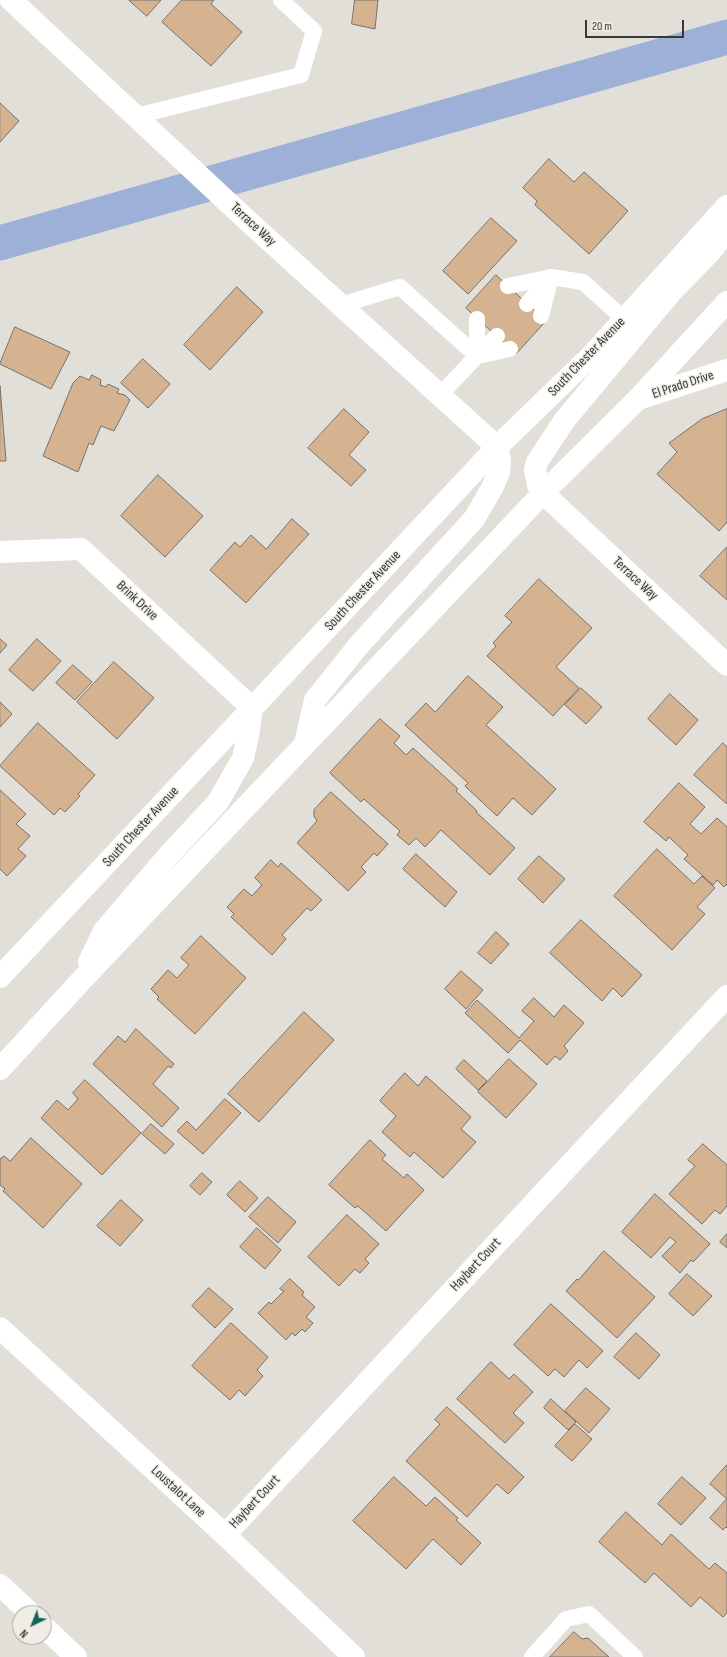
<!DOCTYPE html>
<style>
body{margin:0}
#map{position:relative;width:727px;height:1657px;overflow:hidden;background:#e2dfd8;font-family:"Sofia Sans Condensed",sans-serif}
canvas{display:block}
.north{position:absolute;left:12px;top:1605px;width:40px;height:40px;box-sizing:border-box;background:#efede5;border:1px solid #a6a59f;border-radius:50%;rotate:223deg;font-size:11px;font-weight:700;line-height:16px;text-align:center;color:#393835}
.north::after{content:'';display:block;margin:auto;width:14px;height:18px;background:#146463;clip-path:polygon(50% 0,100% 100%,50% 72%,0 100%)}
.scale{position:absolute;left:585px;top:20px;width:99px;height:18px;box-sizing:border-box;border:2px solid #393835;border-top:0;padding-left:5px;font-size:12px;line-height:14px;white-space:nowrap;color:#393835;-webkit-text-stroke:3px #efede5;paint-order:stroke}
</style>
<div id="map">
<canvas width="727" height="1657"></canvas>
<div class="north">N</div>
<div class="scale">20 m</div>
</div>
<script>
const ctx = document.querySelector('canvas').getContext('2d');
ctx.lineJoin = 'round';
function strokePath(path, color, width, dash) { ctx.strokeStyle = color; ctx.lineWidth = width; ctx.lineCap = dash ? 'butt' : 'round'; ctx.setLineDash(dash || []); ctx.stroke(path); }
function fill(path, color) { ctx.fillStyle = color; ctx.fill(path, 'evenodd'); }
function drawText(font, color, halo, rows, align = 'center') {
  ctx.font = font + ' "Sofia Sans Condensed",sans-serif'; ctx.lineWidth = 3; ctx.setLineDash([]); ctx.textBaseline = 'middle'; ctx.strokeStyle = halo; ctx.fillStyle = color; for (const [text, x, y, turn = 0] of rows) {
    ctx.save(); ctx.translate(x, y); ctx.rotate((+turn || 0) * Math.PI / 180); ctx.textAlign = isNaN(turn) ? turn : align; if (halo) ctx.strokeText(text, 0, 0); ctx.fillText(text, 0, 0); ctx.restore();
  }
}
strokePath(new Path2D(`
 M 0,243 L 727,37`), '#9cb0d8', 35);
const building = new Path2D(`
 M 129,0 L 161,0 L 147,16 Z
 M 182,0 L 214,0 L 211,4 L 242,32 L 211,66 L 162,22 Z
 M 355,0 L 378,0 L 375,29 L 352,24 Z
 M 0,103 L 19,121 L 0,142 Z
 M 549,159 L 574,182 L 584,172 L 628,211 L 589,254 L 535,205 L 537,201 L 523,188 Z
 M 491,218 L 517,241 L 468,294 L 443,271 Z
 M 496,275 L 546,321 L 516,354 L 466,308 Z
 M 237,287 L 263,312 L 210,370 L 184,345 Z
 M 15,327 L 70,352 L 51,389 L 0,364 Z
 M 143,359 L 170,384 L 148,408 L 121,383 Z
 M 92,375 L 101,380 L 100,385 L 106,387 L 108,384 L 119,389 L 117,393 L 125,395 L 130,400 L 114,431 L 101,426 L 93,445 L 89,443 L 78,472 L 43,456 L 73,383 L 80,376 L 89,380 Z
 M 0,386 L 6,461 L 0,461 Z
 M 344,409 L 369,432 L 349,455 L 366,470 L 351,486 L 308,448 Z
 M 727,409 L 727,522 L 719,531 L 657,474 L 677,452 L 669,443 L 702,419 Z
 M 158,475 L 203,516 L 165,557 L 121,516 Z
 M 292,519 L 309,534 L 246,603 L 210,570 L 235,542 L 240,547 L 251,535 L 266,549 Z
 M 727,547 L 727,600 L 700,576 Z
 M 539,579 L 592,628 L 556,667 L 579,688 L 553,716 L 487,656 L 496,646 L 493,643 L 512,622 L 505,616 Z
 M 0,639 L 7,645 L 0,653 Z
 M 37,639 L 61,661 L 33,691 L 9,670 Z
 M 114,662 L 154,698 L 117,739 L 77,702 Z
 M 73,665 L 92,682 L 75,700 L 56,683 Z
 M 468,676 L 503,707 L 486,725 L 556,789 L 532,815 L 513,798 L 497,816 L 465,786 L 468,783 L 405,725 L 426,703 L 435,712 Z
 M 581,688 L 602,707 L 586,724 L 565,705 Z
 M 670,694 L 698,720 L 676,745 L 648,719 Z
 M 0,702 L 12,714 L 0,727 Z
 M 380,719 L 400,736 L 394,743 L 406,755 L 413,748 L 458,789 L 456,791 L 477,811 L 476,812 L 515,848 L 490,875 L 441,830 L 425,847 L 416,838 L 409,845 L 397,835 L 400,831 L 364,799 L 361,802 L 330,773 Z
 M 38,723 L 95,775 L 78,794 L 80,796 L 65,812 L 60,808 L 54,815 L 0,766 Z
 M 723,743 L 727,747 L 727,804 L 694,775 Z
 M 679,783 L 705,807 L 690,824 L 701,834 L 717,818 L 727,827 L 727,884 L 724,887 L 717,880 L 713,885 L 684,859 L 688,855 L 669,837 L 666,841 L 644,822 Z
 M 0,790 L 26,814 L 16,824 L 30,836 L 18,849 L 26,856 L 7,876 L 0,869 Z
 M 331,792 L 388,844 L 377,856 L 374,853 L 361,867 L 366,872 L 348,891 L 297,843 L 317,821 L 314,816 L 314,810 Z
 M 657,849 L 694,884 L 702,876 L 715,888 L 697,907 L 705,914 L 672,950 L 614,896 Z
 M 416,854 L 457,892 L 445,907 L 403,869 Z
 M 539,856 L 565,879 L 543,903 L 518,879 Z
 M 271,860 L 278,867 L 281,863 L 322,900 L 311,911 L 307,908 L 282,935 L 286,939 L 272,955 L 231,917 L 234,914 L 227,907 L 244,889 L 252,896 L 262,885 L 255,878 Z
 M 581,920 L 642,975 L 622,997 L 613,988 L 602,1001 L 550,953 Z
 M 496,932 L 509,944 L 491,964 L 478,953 Z
 M 201,936 L 246,978 L 195,1034 L 157,999 L 159,997 L 151,989 L 168,970 L 177,978 L 189,965 L 181,958 Z
 M 461,971 L 483,990 L 466,1009 L 445,989 Z
 M 534,998 L 554,1017 L 564,1005 L 584,1023 L 564,1046 L 568,1051 L 560,1060 L 555,1056 L 547,1065 L 520,1040 L 508,1053 L 465,1013 L 477,1000 L 519,1038 L 534,1021 L 522,1011 Z
 M 304,1012 L 334,1040 L 259,1122 L 228,1094 Z
 M 136,1029 L 174,1064 L 171,1068 L 168,1066 L 153,1084 L 179,1108 L 162,1127 L 93,1064 L 118,1036 L 125,1042 Z
 M 509,1059 L 537,1084 L 506,1118 L 478,1092 Z
 M 464,1060 L 487,1081 L 478,1090 L 456,1069 Z
 M 405,1073 L 418,1086 L 426,1076 L 471,1117 L 461,1129 L 476,1142 L 443,1178 L 414,1152 L 410,1157 L 382,1132 L 396,1116 L 380,1101 Z
 M 85,1080 L 141,1133 L 102,1175 L 41,1118 L 57,1100 L 68,1110 L 78,1099 L 73,1093 Z
 M 225,1099 L 241,1113 L 203,1154 L 177,1131 L 187,1121 L 196,1130 Z
 M 151,1124 L 174,1144 L 165,1154 L 142,1134 Z
 M 31,1138 L 82,1184 L 43,1228 L 3,1191 L 5,1189 L 0,1185 L 0,1159 L 4,1156 L 10,1161 Z
 M 370,1140 L 386,1155 L 382,1159 L 404,1178 L 407,1174 L 424,1190 L 386,1231 L 358,1206 L 355,1208 L 329,1185 Z
 M 703,1144 L 727,1165 L 727,1206 L 720,1214 L 715,1210 L 702,1224 L 669,1194 L 695,1166 L 688,1160 Z
 M 202,1173 L 212,1182 L 200,1195 L 190,1186 Z
 M 240,1181 L 258,1198 L 245,1212 L 227,1195 Z
 M 655,1194 L 710,1244 L 693,1262 L 691,1260 L 680,1273 L 662,1256 L 676,1242 L 670,1237 L 651,1258 L 622,1232 Z
 M 268,1197 L 296,1222 L 278,1243 L 249,1217 Z
 M 121,1200 L 143,1220 L 120,1246 L 97,1226 Z
 M 347,1215 L 379,1244 L 365,1259 L 369,1263 L 360,1273 L 355,1269 L 339,1286 L 308,1257 Z
 M 257,1228 L 281,1250 L 265,1269 L 240,1247 Z
 M 727,1234 L 727,1248 L 720,1242 Z
 M 604,1251 L 655,1297 L 617,1338 L 566,1291 L 577,1279 L 578,1280 Z
 M 687,1274 L 712,1296 L 693,1316 L 669,1294 Z
 M 290,1279 L 304,1292 L 302,1295 L 315,1307 L 306,1317 L 313,1323 L 305,1332 L 302,1329 L 295,1336 L 292,1333 L 286,1340 L 258,1313 L 269,1302 L 271,1304 L 284,1291 L 280,1289 Z
 M 209,1288 L 233,1309 L 215,1328 L 192,1306 Z
 M 551,1304 L 603,1351 L 587,1368 L 579,1360 L 564,1377 L 555,1369 L 548,1376 L 514,1345 Z
 M 231,1323 L 268,1357 L 257,1370 L 263,1376 L 245,1396 L 239,1390 L 230,1400 L 192,1366 Z
 M 636,1333 L 660,1355 L 639,1379 L 614,1357 Z
 M 491,1362 L 509,1379 L 514,1374 L 533,1392 L 513,1413 L 524,1423 L 505,1443 L 457,1399 Z
 M 586,1388 L 610,1409 L 589,1433 L 565,1411 Z
 M 551,1399 L 576,1422 L 568,1430 L 544,1408 Z
 M 447,1407 L 524,1477 L 508,1494 L 497,1484 L 467,1517 L 406,1461 L 440,1424 L 435,1420 Z
 M 575,1424 L 592,1439 L 572,1461 L 555,1446 Z
 M 727,1465 L 727,1499 L 710,1484 Z
 M 394,1477 L 426,1506 L 435,1497 L 458,1518 L 456,1520 L 481,1543 L 461,1565 L 433,1539 L 406,1569 L 353,1521 Z
 M 682,1477 L 706,1498 L 681,1525 L 658,1504 Z
 M 727,1499 L 727,1528 L 726,1527 L 723,1530 L 710,1518 Z
 M 626,1512 L 662,1545 L 671,1534 L 709,1569 L 715,1563 L 727,1573 L 727,1613 L 723,1617 L 700,1597 L 691,1607 L 654,1573 L 645,1583 L 599,1542 Z
 M 574,1632 L 582,1639 L 588,1638 L 609,1657 L 550,1657 Z`);
fill(building, '#d5b390');
strokePath(building, '#76716c', 1);
strokePath(new Path2D(`
 M 136,116 L 301,75 L 314,31 L 281,0
 M 508,286 L 551,277 L 541,316
 M 527,304 L 551,277 L 583,282 L 624,319
 M 341,305 L 400,287 L 477,356 L 440,395
 M 477,356 L 477,319
 M 477,356 L 510,349
 M 477,356 L 497,336
 M 532,1657 L 566,1619 L 589,1614 L 635,1657`), '#fff', 16);
strokePath(new Path2D(`
 M 11,0 L 249,222 L 497,447
 M 638,399 L 727,370
 M 0,552 L 81,549 L 252,708
 M 225,1535 L 727,996`), '#fff', 22);
strokePath(new Path2D(`
 M 727,230 L 711,251 L 672,291 L 564,421 L 537,462 L 535,470 L 538,485 L 543,493 L 727,665
 M 305,744 L 315,700 L 358,646 L 474,519 L 492,488 L 499,472 L 500,460 L 497,447
 M 89,962 L 104,931 L 168,856 L 218,802 L 243,758 L 248,736 L 252,708
 M 0,977 L 497,447 L 592,355 L 727,206
 M 0,1069 L 79,983 L 543,493 L 638,399 L 727,302
 M 0,1328 L 225,1535 L 354,1657`), '#fff', 22);
strokePath(new Path2D(`
 M 0,1585 L 30,1613
 M 44,1627 L 76,1657`), '#fff', 22);
drawText('14px', '#393835', '#efede5', [
 ["Terrace Way",253,225,43],
 ["South Chester Avenue",587,357,-46],
 ["El Prado Drive",683,385,-18],
 ["Terrace Way",635,579,43],
 ["South Chester Avenue",363,591,-47],
 ["Brink Drive",137,601,43],
 ["South Chester Avenue",141,827,-47],
 ["Haybert Court",476,1265,-47],
 ["Loustalot Lane",178,1492,43],
 ["Haybert Court",255,1502,-47]
]);
</script>
